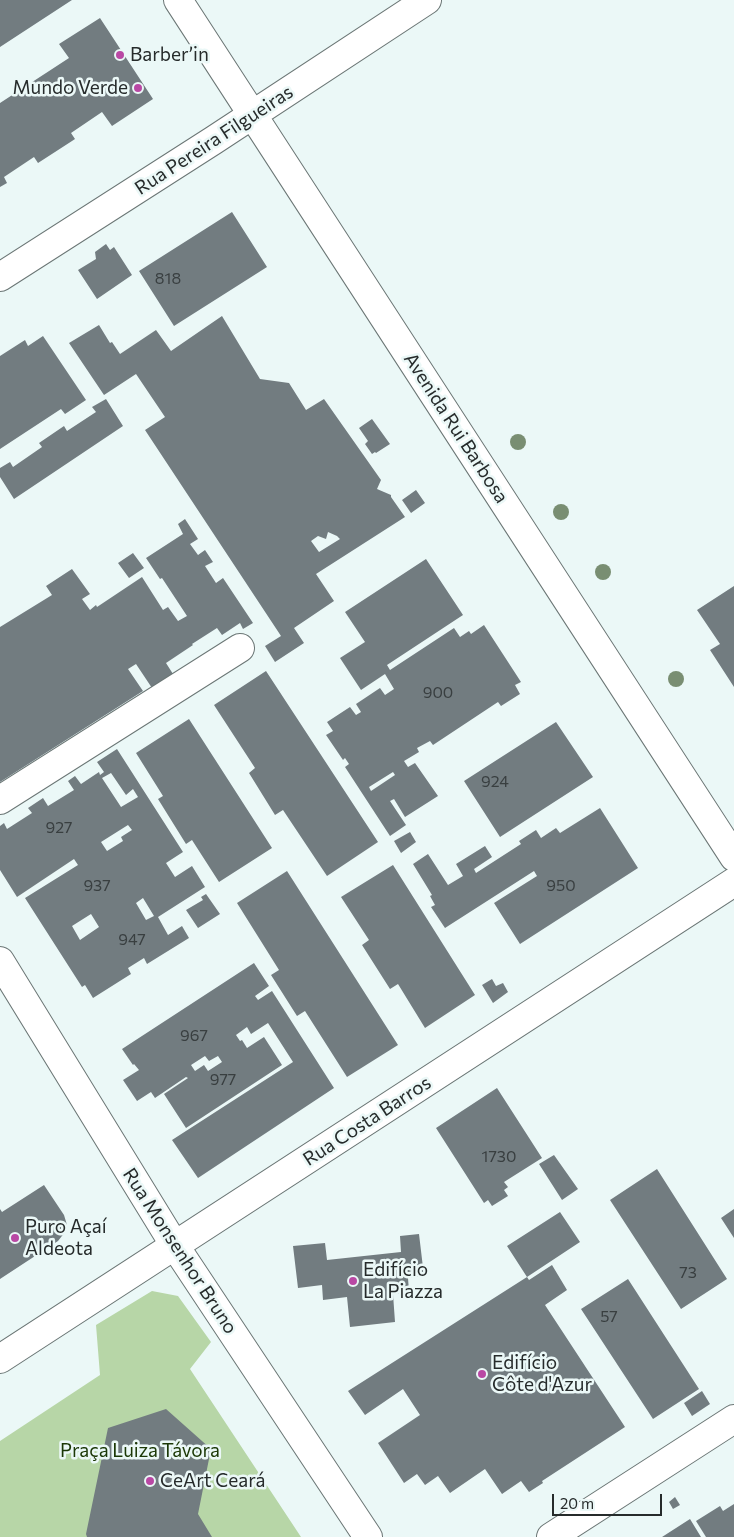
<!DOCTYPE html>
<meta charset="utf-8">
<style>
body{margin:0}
#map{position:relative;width:734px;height:1537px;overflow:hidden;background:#ebf8f7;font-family:Commissioner,sans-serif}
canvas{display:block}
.scale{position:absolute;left:552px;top:1494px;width:110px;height:22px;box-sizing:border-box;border:2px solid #262b2b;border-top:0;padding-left:6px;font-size:15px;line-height:18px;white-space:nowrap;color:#262b2b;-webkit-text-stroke:4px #ebf8f7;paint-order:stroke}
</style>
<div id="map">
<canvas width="734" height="1537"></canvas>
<div class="scale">20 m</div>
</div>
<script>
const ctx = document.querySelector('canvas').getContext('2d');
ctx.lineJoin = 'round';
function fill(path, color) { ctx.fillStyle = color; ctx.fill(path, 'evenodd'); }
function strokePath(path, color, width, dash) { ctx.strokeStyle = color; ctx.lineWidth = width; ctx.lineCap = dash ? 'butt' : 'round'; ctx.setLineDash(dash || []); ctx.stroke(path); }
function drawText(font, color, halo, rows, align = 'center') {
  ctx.font = font + ' Commissioner,sans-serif'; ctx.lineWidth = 5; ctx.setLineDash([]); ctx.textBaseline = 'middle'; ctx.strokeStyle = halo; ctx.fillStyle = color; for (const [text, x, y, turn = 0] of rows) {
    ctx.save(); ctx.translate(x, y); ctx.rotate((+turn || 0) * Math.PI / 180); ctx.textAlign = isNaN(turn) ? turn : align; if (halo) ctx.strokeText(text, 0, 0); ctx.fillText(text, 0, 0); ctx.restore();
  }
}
fill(new Path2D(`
 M 152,1291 L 178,1296 L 211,1342 L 190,1369 L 301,1537 L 0,1537 L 0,1441 L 100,1375 L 96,1325 Z`), '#b7d6a7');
fill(new Path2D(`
 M 0,0 L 72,0 L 0,47 Z
 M 100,18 L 153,99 L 112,126 L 102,112 L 71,133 L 75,139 L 72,141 L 38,163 L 34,157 L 4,177 L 7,183 L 0,187 L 0,103 L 69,58 L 59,44 Z
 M 232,212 L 267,267 L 174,326 L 139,271 Z
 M 106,244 L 110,250 L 114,247 L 132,275 L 97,299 L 78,270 L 96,259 L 95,252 Z
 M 222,316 L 260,379 L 289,383 L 306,410 L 324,399 L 381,480 L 377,489 L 391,495 L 391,497 L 405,517 L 316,574 L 334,601 L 294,628 L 304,643 L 275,662 L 265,646 L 281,636 L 145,430 L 165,417 L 136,374 L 104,395 L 69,343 L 99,325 L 110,343 L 112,342 L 120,354 L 156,330 L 171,351 ZM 328,532 L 337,536 L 340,539 L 319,552 L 311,541 L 318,536 L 326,539 Z
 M 43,336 L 86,400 L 65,414 L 61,409 L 0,449 L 0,356 L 25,340 L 28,346 Z
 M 106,399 L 123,426 L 14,499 L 0,477 L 0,468 L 10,462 L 13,467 L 42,447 L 39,443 L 64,426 L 67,431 L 96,412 L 92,407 Z
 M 372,419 L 390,444 L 376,453 L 375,452 L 372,454 L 365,444 L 368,441 L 359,428 Z
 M 416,490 L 425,503 L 411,513 L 402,500 Z
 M 185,519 L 198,539 L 190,544 L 198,555 L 205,550 L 213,562 L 205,566 L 216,583 L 223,578 L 253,623 L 243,629 L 240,623 L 222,635 L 217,628 L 192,644 L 193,645 L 166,663 L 173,674 L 152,688 L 136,664 L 128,669 L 143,691 L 0,782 L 0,627 L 52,595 L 46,586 L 72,569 L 90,594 L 82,599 L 90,610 L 96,605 L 97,607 L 142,577 L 163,610 L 168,607 L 178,621 L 187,616 L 162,578 L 160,579 L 146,558 L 183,534 L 178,524 Z
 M 133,553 L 144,568 L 129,578 L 118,563 Z
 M 426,559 L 463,615 L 387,665 L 390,670 L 454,628 L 460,637 L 469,631 L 471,634 L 484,625 L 521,682 L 515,685 L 520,694 L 501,706 L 498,702 L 433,745 L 430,741 L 417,748 L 419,752 L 404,761 L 408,767 L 415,763 L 438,796 L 405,817 L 394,799 L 390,801 L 406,825 L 390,836 L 345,767 L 349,764 L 345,758 L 343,760 L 326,735 L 333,731 L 327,722 L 350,707 L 356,715 L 361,712 L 356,704 L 380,688 L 385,695 L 394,689 L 385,674 L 361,690 L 340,658 L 365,642 L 345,612 ZM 393,772 L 395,775 L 371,791 L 369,787 Z
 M 734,586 L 734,687 L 710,650 L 720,644 L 697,610 Z
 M 266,671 L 378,842 L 327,876 L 283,810 L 275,815 L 249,773 L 255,768 L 214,705 Z
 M 189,719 L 272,848 L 219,882 L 192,840 L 186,844 L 158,799 L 163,796 L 136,753 Z
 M 556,722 L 593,777 L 500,837 L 464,781 Z
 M 117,749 L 183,852 L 166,863 L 175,877 L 192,866 L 205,887 L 158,917 L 168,935 L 182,926 L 189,938 L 147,964 L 144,958 L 128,968 L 131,974 L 93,998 L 85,985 L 82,987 L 25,898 L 78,865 L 74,859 L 17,897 L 0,870 L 0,826 L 4,823 L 7,829 L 32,813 L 28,808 L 43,798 L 48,806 L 74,790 L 68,781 L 75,776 L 81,784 L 99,772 L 100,775 L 104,772 L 97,762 ZM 111,773 L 126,795 L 133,789 L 138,797 L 121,807 L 102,778 ZM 128,825 L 132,830 L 121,837 L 123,841 L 107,851 L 101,842 ZM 143,898 L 154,916 L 146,920 L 136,903 ZM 91,914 L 99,927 L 80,940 L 72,926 Z
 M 600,808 L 638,868 L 520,944 L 494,903 L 537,876 L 534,871 L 445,928 L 431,907 L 435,905 L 430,896 L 432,895 L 413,864 L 428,854 L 448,885 L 463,876 L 456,864 L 485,846 L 492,857 L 474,869 L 476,873 L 521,844 L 519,841 L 536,830 L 541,838 L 556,828 L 560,833 Z
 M 410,832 L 416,842 L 401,853 L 394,841 Z
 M 393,865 L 475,995 L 425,1028 L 398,984 L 390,989 L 362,945 L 369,940 L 341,897 Z
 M 287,871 L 398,1045 L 347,1077 L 305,1011 L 297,1016 L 271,975 L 279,970 L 237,903 Z
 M 206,894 L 220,914 L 198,928 L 186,910 L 203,900 L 201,897 Z
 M 254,963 L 269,986 L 255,996 L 258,1000 L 272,991 L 334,1088 L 198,1178 L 172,1140 L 293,1062 L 268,1023 L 251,1034 L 247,1027 L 236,1035 L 240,1041 L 242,1040 L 247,1048 L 264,1037 L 282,1065 L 186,1128 L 164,1094 L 188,1078 L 186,1077 L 155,1098 L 151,1092 L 137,1101 L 123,1080 L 139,1070 L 134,1064 L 133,1065 L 122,1049 ZM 205,1056 L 209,1061 L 218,1056 L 222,1062 L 208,1071 L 204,1065 L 195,1071 L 191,1065 Z
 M 492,979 L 496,986 L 503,983 L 508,992 L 493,1003 L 482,985 Z
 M 497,1088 L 542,1158 L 504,1182 L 508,1187 L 504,1190 L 508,1196 L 492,1206 L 488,1200 L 484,1203 L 436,1128 Z
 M 554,1155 L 578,1189 L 562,1200 L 539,1164 Z
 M 657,1169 L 727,1279 L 681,1309 L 610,1200 Z
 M 44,1185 L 64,1215 L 67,1225 L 65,1232 L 58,1241 L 0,1279 L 0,1209 L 2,1212 Z
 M 734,1209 L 734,1238 L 721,1218 Z
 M 560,1212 L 580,1242 L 527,1277 L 529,1280 L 552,1265 L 567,1290 L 545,1305 L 625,1427 L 542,1481 L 543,1483 L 529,1492 L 521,1481 L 502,1494 L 485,1469 L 450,1493 L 438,1476 L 425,1485 L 417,1474 L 404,1483 L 378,1443 L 420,1415 L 403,1389 L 365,1415 L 348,1391 L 527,1277 L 507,1246 Z
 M 419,1234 L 424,1276 L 408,1278 L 409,1292 L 393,1294 L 395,1322 L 350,1327 L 347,1297 L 323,1300 L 322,1285 L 298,1288 L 293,1246 L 325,1243 L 327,1260 L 401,1252 L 400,1236 Z
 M 628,1279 L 699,1389 L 653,1419 L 581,1309 Z
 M 702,1391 L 710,1404 L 692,1416 L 684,1403 Z
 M 166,1409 L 211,1449 L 198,1514 L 212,1537 L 87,1537 L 86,1534 L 108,1428 Z
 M 675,1497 L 680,1505 L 673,1509 L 669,1502 Z
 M 734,1504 L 734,1537 L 706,1537 L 696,1521 L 720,1506 L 723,1511 Z
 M 690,1519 L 701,1537 L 662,1537 Z`), '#727c80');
const street = new Path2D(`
 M 0,800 L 240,648
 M 0,961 L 175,1246 L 368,1537
 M 551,1537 L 734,1419`);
const secondary = new Path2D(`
 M 178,0 L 734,857
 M 0,277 L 214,140 L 427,0
 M 0,1359 L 734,882`);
strokePath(street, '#6b7675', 30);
strokePath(secondary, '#6b7675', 30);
strokePath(street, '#fff', 28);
strokePath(secondary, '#fff', 28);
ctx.fillStyle = '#798e72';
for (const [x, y] of [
 [518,442],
 [561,512],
 [603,572],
 [676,679]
]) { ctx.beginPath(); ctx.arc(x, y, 8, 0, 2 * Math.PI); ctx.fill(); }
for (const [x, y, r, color] of [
 [120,55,5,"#b948a4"],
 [138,88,5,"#b948a4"],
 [15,1238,5,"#b948a4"],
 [353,1281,5,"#b948a4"],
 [482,1374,5,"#b948a4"],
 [150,1481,5,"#b948a4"]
]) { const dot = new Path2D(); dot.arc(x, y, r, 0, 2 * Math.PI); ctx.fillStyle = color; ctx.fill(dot); strokePath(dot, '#ebf8f7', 2); }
drawText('16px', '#393f40', null, [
 ["818",168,279],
 ["900",438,693],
 ["924",495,782],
 ["927",59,828],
 ["937",97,886],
 ["950",561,886],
 ["947",132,940],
 ["967",194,1036],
 ["977",223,1080],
 ["1730",499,1157],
 ["73",688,1273],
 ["57",609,1317]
]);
drawText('19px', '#262b2b', '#ebf8f7', [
 ["Barber’in",130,55],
 ["Mundo Verde",128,88,"right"],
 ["Puro Açaí",25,1227],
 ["Aldeota",25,1249],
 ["Edifício",363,1270],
 ["La Piazza",363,1292],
 ["Edifício",492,1363],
 ["Côte d'Azur",492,1385],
 ["CeArt Ceará",160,1481]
], 'left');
drawText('19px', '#262b2b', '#ebf8f7', [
 ["Rua Pereira Filgueiras",214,140,-33],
 ["Avenida Rui Barbosa",456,428,57],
 ["Rua Costa Barros",367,1121,-33],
 ["Rua Monsenhor Bruno",180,1251,57]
]);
drawText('19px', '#1b3806', '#ebf8f7', [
 ["Praça Luiza Távora",140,1451]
]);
</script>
